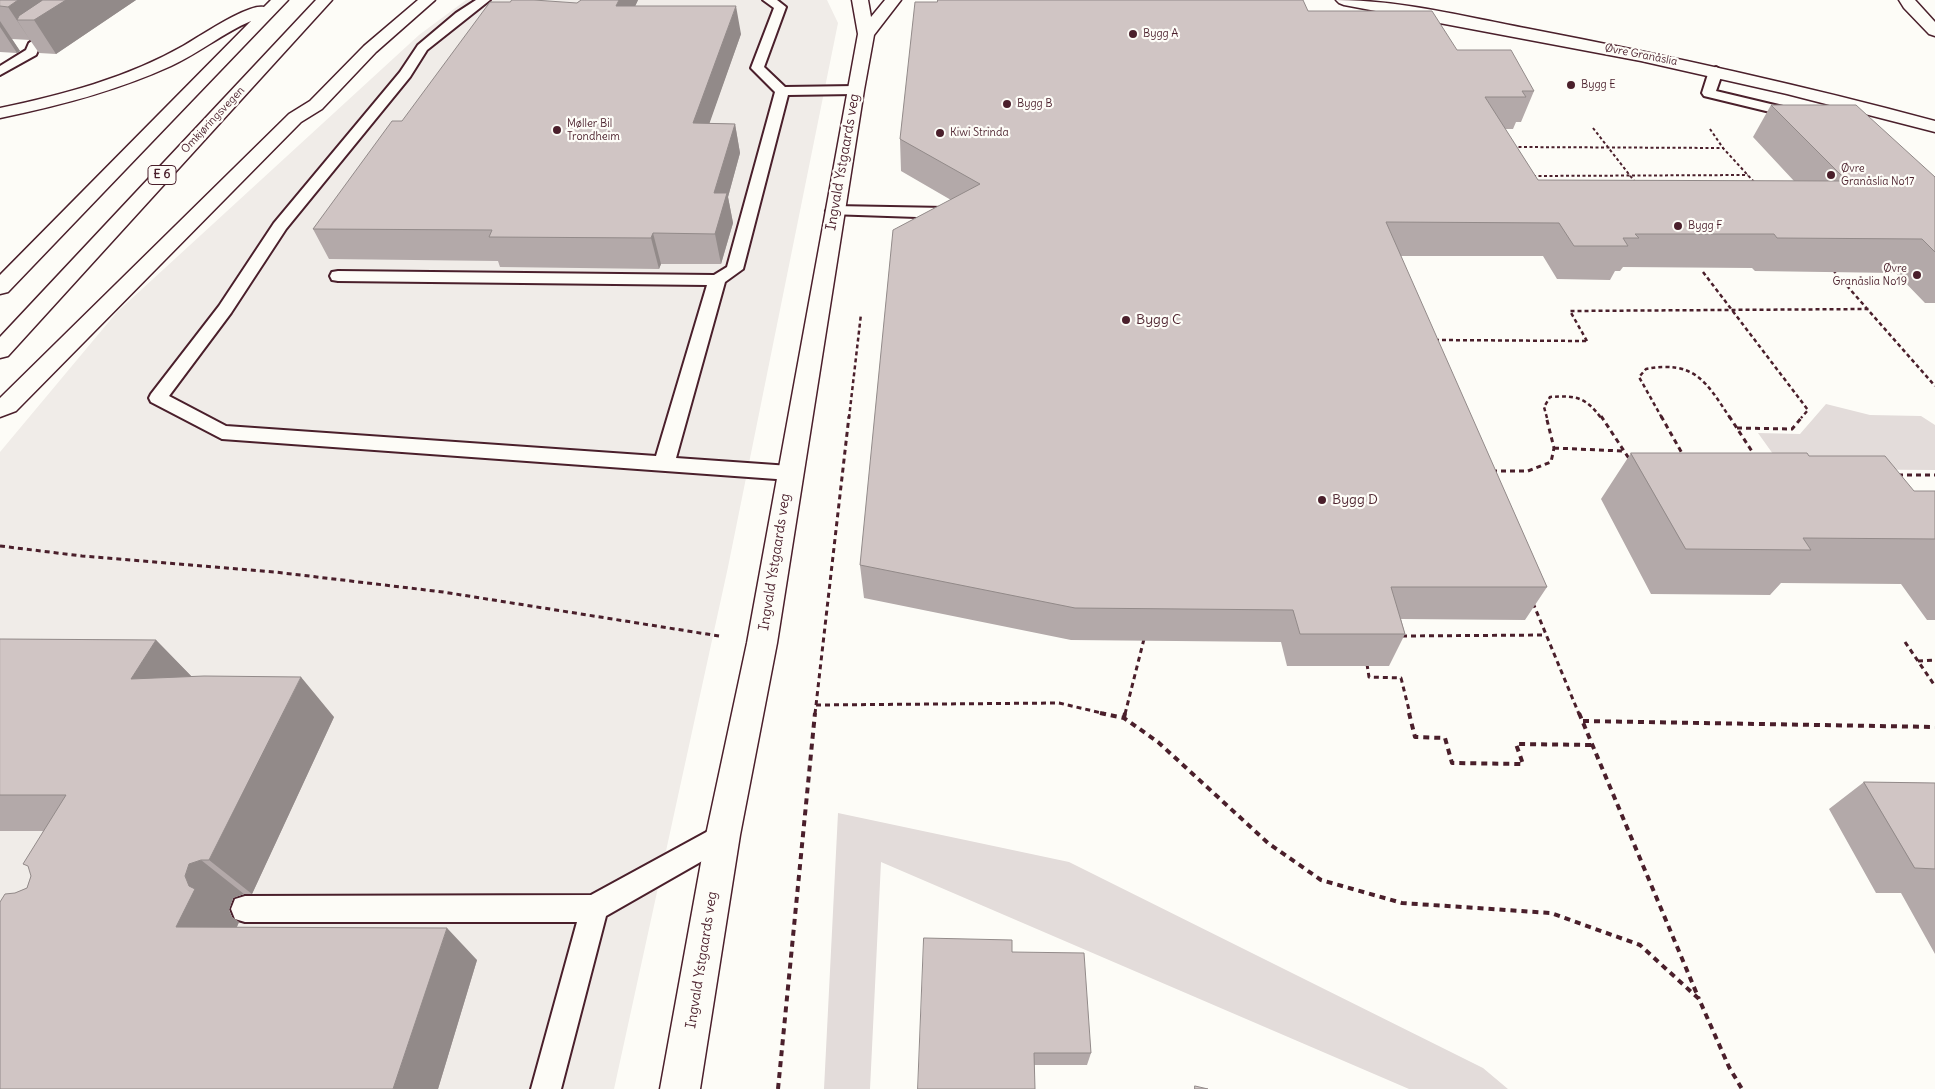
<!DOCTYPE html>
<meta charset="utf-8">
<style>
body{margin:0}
canvas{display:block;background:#fdfcf7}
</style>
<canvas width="1935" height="1089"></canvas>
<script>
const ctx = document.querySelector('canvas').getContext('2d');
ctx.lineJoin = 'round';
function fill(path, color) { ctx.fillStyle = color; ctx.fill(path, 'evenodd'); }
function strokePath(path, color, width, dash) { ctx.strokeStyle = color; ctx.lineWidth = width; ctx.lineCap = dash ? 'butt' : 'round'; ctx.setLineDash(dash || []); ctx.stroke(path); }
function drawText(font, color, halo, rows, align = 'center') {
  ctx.font = font + ' Delius,sans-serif'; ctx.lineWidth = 4.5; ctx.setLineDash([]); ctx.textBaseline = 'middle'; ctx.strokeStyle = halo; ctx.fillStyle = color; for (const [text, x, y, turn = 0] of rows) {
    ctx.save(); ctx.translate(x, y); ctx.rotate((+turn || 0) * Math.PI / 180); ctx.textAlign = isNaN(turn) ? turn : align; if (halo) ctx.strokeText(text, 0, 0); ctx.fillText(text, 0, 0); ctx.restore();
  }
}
fill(new Path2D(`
 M 466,0 L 827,0 L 838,23 L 728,567 L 614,1089 L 0,1089 L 0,452 L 117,312 L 419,35 Z`), '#f0ece8');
fill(new Path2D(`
 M 1826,404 L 1870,415 L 1921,416 L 1935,425 L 1935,470 L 1808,469 L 1773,454 L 1758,433 L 1800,434 Z
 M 838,813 L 1069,862 L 1483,1068 L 1508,1089 L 1409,1089 L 881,862 L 870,1089 L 824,1089 Z`), '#e3dcda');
const lane = new Path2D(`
 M 95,0 L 109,0 L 39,48 L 36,55 L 0,75 L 0,66 L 26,50 L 29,43 Z
 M 476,0 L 490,0 L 427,50 L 410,77 L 286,229 L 231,313 L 169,396 L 226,426 L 656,456 L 707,285 L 338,281 L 332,280 L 330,276 L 332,272 L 338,271 L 714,275 L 727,267 L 775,92 L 751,68 L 774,8 L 763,0 L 777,0 L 786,7 L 764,67 L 785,87 L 855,86 L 862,90 L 855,94 L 788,95 L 743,269 L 725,282 L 676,458 L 790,466 L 797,468 L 800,473 L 797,478 L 790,480 L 222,439 L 151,402 L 149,398 L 151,394 L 219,306 L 274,223 L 400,72 L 418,45 L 456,13 Z
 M 1716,67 L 1723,71 L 1716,91 L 1804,112 L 1806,115 L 1799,119 L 1704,96 L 1702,93 L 1709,71 Z
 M 834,206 L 946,208 L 951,210 L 954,213 L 951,216 L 946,218 L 829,214 L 826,211 L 829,208 Z
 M 723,823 L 732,826 L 736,835 L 732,844 L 606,916 L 561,1089 L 531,1089 L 577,922 L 245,922 L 235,919 L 231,909 L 235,899 L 245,896 L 591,895 Z`);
const street = new Path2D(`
 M 1336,0 C 1401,0 1466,17 1530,29 C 1666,55 1801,85 1935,121 L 1935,132 L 1787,94 L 1641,61 L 1344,5 L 1339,3 Z
 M 1899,0 L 1915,0 L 1935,22 L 1935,36 L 1929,34 L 1904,8 Z`);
const secondary = new Path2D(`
 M 852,0 L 868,0 L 871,17 L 885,0 L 901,0 L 874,35 L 864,90 L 777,643 L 740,835 L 700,1089 L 660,1089 L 706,835 L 747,643 L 858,34 Z`);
const highway = new Path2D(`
 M 271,0 L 288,0 L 8,292 L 0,294 L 0,275 L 251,21 C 223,33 199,53 171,66 C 116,91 59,106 0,118 L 0,108 C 62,95 127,78 183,46 C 199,37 248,3 264,7 Z
 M 316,0 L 332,0 L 8,356 L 0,358 L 0,337 Z
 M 418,0 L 435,0 L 376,52 L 322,109 L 301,122 L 16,411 L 0,417 L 0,398 L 289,114 L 310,101 L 364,46 Z`);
strokePath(lane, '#4a1f2b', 4);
strokePath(street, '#4a1f2b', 3);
strokePath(secondary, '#4a1f2b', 3);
strokePath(highway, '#4a1f2b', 3);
strokePath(new Path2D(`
 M 1593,128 L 1635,182
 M 1710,129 L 1723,148 L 1755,183
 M 1513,147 L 1723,148
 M 1533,176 L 1748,175`), '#4a1f2b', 2, [3, 2.5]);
strokePath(new Path2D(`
 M 1833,270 L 1935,386
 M 1703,272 L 1808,410 L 1801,418
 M 1435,340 L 1586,341
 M 1587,341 L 1570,311 L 1869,309
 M 849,418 L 861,314
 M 1547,418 L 1544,407 L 1550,397 C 1575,395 1586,397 1601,418
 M 1662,418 L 1639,377 L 1646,369 C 1694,360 1706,381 1730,418`), '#4a1f2b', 2.5, [4, 3]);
strokePath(new Path2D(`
 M 1601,416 L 1630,460
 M 1661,416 L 1683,455
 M 1729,416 L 1755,456
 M 1737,428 L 1792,429 L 1803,416
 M 1554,448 L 1622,451
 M 1492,471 L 1528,471 L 1551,462 L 1554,448 L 1546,416
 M 1898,475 L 1935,475
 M 0,546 L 82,556 L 275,572 L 443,592 L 719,636
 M 1533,603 L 1579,714
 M 1402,636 L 1546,635
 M 1905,642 L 1935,686
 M 1918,661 L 1935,660
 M 1367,664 L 1369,677 L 1401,678 L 1410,714
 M 816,705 L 1059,703 L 1106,714
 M 815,714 L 849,416
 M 1125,714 L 1144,639`), '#4a1f2b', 3, [5, 4]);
strokePath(new Path2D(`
 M 1100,713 L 1124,718 L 1158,742 L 1268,843 L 1321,880 L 1402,903 L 1551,913 L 1640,945 L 1699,999 L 1729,1067 L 1742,1089
 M 1409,713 L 1415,737 L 1445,738 L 1452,763 L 1523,764 L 1516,744 L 1593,745
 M 1579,713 L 1699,999
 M 1124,718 L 1125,713
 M 1583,721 L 1935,727
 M 778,1089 L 815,713`), '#4a1f2b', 4, [6, 5]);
fill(lane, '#fdfcf7');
fill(street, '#fdfcf7');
fill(secondary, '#fdfcf7');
fill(highway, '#fdfcf7');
fill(new Path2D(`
 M 0,0 L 136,0 L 56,54 L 39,53 L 30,40 L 12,39 L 20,51 L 17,53 L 0,52 Z
 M 581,0 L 638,0 L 635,6 L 741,34 L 709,123 L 735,124 L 740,153 L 728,197 L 733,223 L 721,264 L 661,264 L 659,269 L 500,267 L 498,261 L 329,259 L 313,229 L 402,121 Z
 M 1308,11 L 1457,50 L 1534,91 L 1521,122 L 1516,122 L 1513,129 L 1505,129 L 1538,180 L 1794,181 L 1753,137 L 1771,105 L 1935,177 L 1935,303 L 1925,303 L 1896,273 L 1755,271 L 1752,268 L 1623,267 L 1620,271 L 1615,271 L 1610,280 L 1557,279 L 1543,256 L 1400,256 L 1547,587 L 1525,620 L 1401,619 L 1405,634 L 1389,666 L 1287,666 L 1281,642 L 1071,640 L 864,598 L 860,565 L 951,200 L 901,171 L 900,139 Z
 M 1631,453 L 1914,491 L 1935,491 L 1935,620 L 1927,620 L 1901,584 L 1781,583 L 1770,595 L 1651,594 L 1601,499 Z
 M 0,639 L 156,640 L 192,677 L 334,717 L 252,894 L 244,894 L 233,898 L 229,910 L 232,917 L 239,922 L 237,927 L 477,960 L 438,1089 L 0,1089 L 15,893 L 27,888 L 31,876 L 43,831 L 0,831 Z
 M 1864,782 L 1935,783 L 1935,954 L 1901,893 L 1876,893 L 1829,809 Z
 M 1012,952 L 1091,1053 L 1087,1065 L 1034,1065 Z`), '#b3a9a9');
fill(new Path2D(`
 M 18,0 L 136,0 L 56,54 L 34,20 L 17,20 L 30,40 L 8,7 Z
 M 619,0 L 638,0 L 623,33 L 616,6 Z
 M 736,6 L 741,34 L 699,153 L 693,123 Z
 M 0,21 L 20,51 L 17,53 L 0,27 Z
 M 735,124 L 740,153 L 728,197 L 733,223 L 721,264 L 715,234 L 714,193 Z
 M 653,233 L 661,264 L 659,269 L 651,238 Z
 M 156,640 L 195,680 L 131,679 Z
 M 301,677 L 334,717 L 252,894 L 209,860 Z
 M 201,860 L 244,894 L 233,898 L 229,910 L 232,917 L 239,922 L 222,959 L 176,927 L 189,886 L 185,876 L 189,864 Z
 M 447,928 L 477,960 L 438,1089 L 393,1089 Z`), '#928a89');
const building = new Path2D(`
 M 0,0 L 18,0 L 8,7 L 0,6 Z
 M 43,0 L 66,0 L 34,20 L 17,20 L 19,16 Z
 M 512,0 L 534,0 L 577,3 L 581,0 L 619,0 L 616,6 L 736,6 L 693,123 L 735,124 L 714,193 L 727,193 L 715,234 L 653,233 L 651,238 L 489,237 L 492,230 L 313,229 L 392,121 L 402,121 L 490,2 L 510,2 Z
 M 938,0 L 1303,0 L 1308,11 L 1432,11 L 1457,50 L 1511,50 L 1534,91 L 1522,91 L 1526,97 L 1485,97 L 1538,180 L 1847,181 L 1771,105 L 1856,105 L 1935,177 L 1935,252 L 1922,239 L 1777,238 L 1774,234 L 1635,234 L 1639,238 L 1623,238 L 1628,246 L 1574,246 L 1559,223 L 1386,222 L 1547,587 L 1391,587 L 1405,634 L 1300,634 L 1293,610 L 1075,608 L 860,565 L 893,230 L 980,184 L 900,139 L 915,2 L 937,2 Z
 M 1631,453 L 1807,453 L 1809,456 L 1885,456 L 1914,491 L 1935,491 L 1935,539 L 1803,538 L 1811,550 L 1686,549 Z
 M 0,639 L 156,640 L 131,679 L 204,676 L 301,677 L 209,860 L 201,860 L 189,864 L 185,876 L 189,886 L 195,889 L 176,927 L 447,928 L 393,1089 L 0,1089 L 0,902 L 5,894 L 15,893 L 27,888 L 31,876 L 28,866 L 23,864 L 66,795 L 0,795 Z
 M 1864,782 L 1935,783 L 1935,869 L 1915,868 Z
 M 924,938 L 1012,940 L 1012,952 L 1084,953 L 1091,1053 L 1034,1053 L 1035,1089 L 918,1089 Z
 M 1195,1086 L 1208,1089 L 1195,1089 Z`);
fill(building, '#d0c5c4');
strokePath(building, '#928a89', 1);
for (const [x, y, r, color] of [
 [1133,34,5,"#4a1f2b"],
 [1571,85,5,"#4a1f2b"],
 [1007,104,5,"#4a1f2b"],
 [557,130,5,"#4a1f2b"],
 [940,133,5,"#4a1f2b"],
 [1831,175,5,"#4a1f2b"],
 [1678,226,5,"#4a1f2b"],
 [1917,275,5,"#4a1f2b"],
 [1126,320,5,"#4a1f2b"],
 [1322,500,5,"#4a1f2b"]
]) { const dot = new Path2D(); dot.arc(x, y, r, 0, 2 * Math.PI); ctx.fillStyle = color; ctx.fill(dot); strokePath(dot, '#fdfcf7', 2); }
drawText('11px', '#4a1f2b', '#fdfcf7', [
 ["Bygg A",1143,34],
 ["Bygg E",1581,85],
 ["Bygg B",1017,104],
 ["Møller Bil",567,124],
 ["Trondheim",567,137],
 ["Kiwi Strinda",950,133],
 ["Øvre",1841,169],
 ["Granåslia No17",1841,182],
 ["Bygg F",1688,226],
 ["Øvre",1907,269,"right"],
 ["Granåslia No19",1907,282,"right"]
], 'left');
drawText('11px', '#4a1f2b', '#fdfcf7', [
 ["Øvre Granåslia",1641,55,11],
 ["Omkjøringsvegen",213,120,-47]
]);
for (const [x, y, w] of [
 [162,175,28]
]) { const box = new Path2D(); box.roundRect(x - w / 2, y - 9.5, w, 19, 4); ctx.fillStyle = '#fdfcf7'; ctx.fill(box); strokePath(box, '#4a1f2b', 1); }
drawText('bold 12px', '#4a1f2b', null, [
 ["E 6",162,175]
]);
drawText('14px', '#4a1f2b', '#fdfcf7', [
 ["Ingvald Ystgaards veg",843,162,-80],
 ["Ingvald Ystgaards veg",775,562,-81],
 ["Ingvald Ystgaards veg",702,960,-81]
]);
drawText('14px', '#4a1f2b', '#fdfcf7', [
 ["Bygg C",1136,320],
 ["Bygg D",1332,500]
], 'left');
</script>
